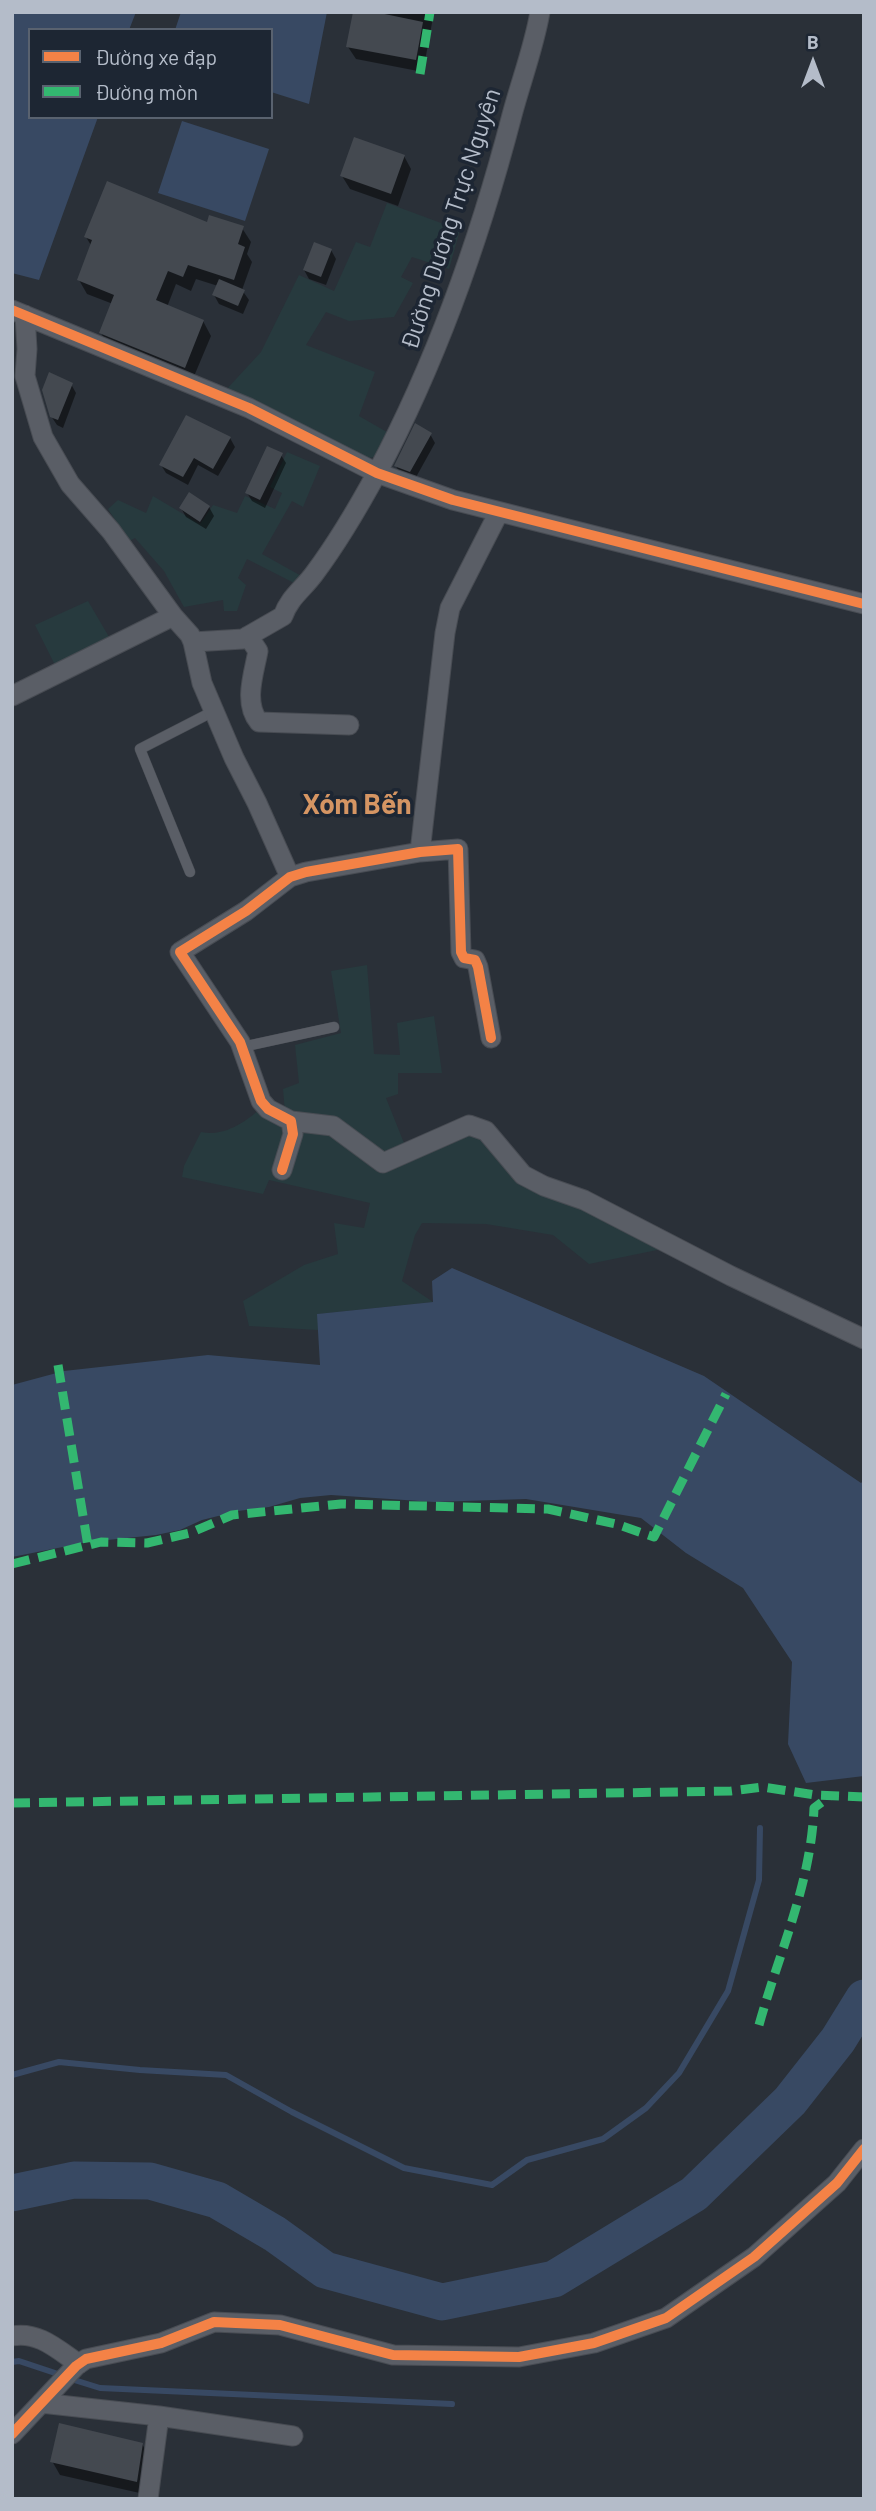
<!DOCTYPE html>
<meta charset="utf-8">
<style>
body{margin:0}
#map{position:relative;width:876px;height:2511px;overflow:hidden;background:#2a3038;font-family:Barlow,sans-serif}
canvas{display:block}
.frame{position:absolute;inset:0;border:14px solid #b4bcc9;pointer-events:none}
.legend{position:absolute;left:28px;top:28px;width:245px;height:91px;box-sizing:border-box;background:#1d2633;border:2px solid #59626f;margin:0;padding:9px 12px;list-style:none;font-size:21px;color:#b4bcc9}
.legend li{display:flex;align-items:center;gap:14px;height:35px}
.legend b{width:35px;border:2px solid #59626f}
.north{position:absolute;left:778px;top:28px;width:70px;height:70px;-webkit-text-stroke:5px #1d2633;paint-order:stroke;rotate:0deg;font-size:19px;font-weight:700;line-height:28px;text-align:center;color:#b4bcc9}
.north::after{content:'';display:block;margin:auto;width:24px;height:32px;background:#b4bcc9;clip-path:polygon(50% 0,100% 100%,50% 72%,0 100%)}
</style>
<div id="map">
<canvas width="876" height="2511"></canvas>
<div class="frame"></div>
<ul class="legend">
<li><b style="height:9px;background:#f48246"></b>Đường xe đạp</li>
<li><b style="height:9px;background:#33b770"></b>Đường mòn</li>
</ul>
<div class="north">B</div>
</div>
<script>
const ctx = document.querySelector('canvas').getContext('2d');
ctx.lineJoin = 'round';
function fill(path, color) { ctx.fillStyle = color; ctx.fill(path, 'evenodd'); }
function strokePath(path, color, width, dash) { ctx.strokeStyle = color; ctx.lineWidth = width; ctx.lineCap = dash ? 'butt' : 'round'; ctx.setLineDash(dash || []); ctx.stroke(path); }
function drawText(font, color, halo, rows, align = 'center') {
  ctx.font = font + ' Barlow,sans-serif'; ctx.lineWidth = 7; ctx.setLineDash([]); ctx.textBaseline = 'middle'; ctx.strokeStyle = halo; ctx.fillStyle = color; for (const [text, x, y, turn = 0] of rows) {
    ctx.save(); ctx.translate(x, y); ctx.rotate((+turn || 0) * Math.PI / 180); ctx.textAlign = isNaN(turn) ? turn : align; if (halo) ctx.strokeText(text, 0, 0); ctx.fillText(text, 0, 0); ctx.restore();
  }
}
fill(new Path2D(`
 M 387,203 L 460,230 L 449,269 L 412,257 L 401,277 L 413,283 L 394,317 L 349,321 L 326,312 L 306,345 L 375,372 L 359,416 L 392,435 C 384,448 381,461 364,457 L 224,392 L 261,352 L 299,275 L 334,291 L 356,242 L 370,247 Z
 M 287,452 L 320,466 L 303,507 L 292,501 L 262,554 L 305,578 L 298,585 L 247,559 L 238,578 L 246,585 L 237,611 L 224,611 L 223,600 L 184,607 L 164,571 L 135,538 L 129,541 L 108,509 L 118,500 L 146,513 L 153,496 L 200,524 L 213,505 L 237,513 L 245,496 L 275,509 L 282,493 L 270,487 Z
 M 88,601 L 112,642 L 57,669 L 35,625 Z
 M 367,965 L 374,1054 L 400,1055 L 397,1023 L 434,1016 L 442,1073 L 398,1073 L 398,1094 L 386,1098 L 410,1158 L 469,1130 L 484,1133 L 507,1164 L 662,1249 L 589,1264 L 553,1235 L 486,1224 L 422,1223 L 415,1235 L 402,1281 L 433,1302 L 318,1314 L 318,1330 L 249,1326 L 243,1301 L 304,1265 L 338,1254 L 334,1223 L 364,1228 L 370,1203 L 269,1180 L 263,1194 L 182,1177 L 184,1166 L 201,1132 C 223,1137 244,1123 260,1109 L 285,1112 L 283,1089 L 299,1083 L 295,1045 L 341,1033 L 331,971 Z`), '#273a3e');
fill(new Path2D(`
 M 12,12 L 136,12 L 129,30 L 30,30 L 30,117 L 98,117 L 39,280 L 12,273 Z
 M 181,12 L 327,12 L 309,104 L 271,92 L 271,30 L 175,30 Z
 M 182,121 L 269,149 L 245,221 L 158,193 Z
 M 452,1268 L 704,1376 L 861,1483 L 864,1480 L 864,1776 L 806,1783 L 788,1744 L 792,1662 L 743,1588 L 686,1553 L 641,1518 L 526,1499 L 434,1502 L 331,1495 L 300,1498 L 269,1507 L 238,1511 L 202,1520 L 180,1530 L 156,1535 L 88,1542 L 12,1557 L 12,1385 L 64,1371 L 208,1355 L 320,1365 L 317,1314 L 433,1302 L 432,1281 Z`), '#384963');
fill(new Path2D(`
 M 355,12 L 434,12 L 423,72 L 356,59 L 348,47 Z
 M 404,156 L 411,169 L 398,206 L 350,189 L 342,176 Z
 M 208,224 L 242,228 L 251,242 L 247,254 L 252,262 L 242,290 L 249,300 L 243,314 L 219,304 L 214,295 L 218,286 L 196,279 L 191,291 L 176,284 L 167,307 L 203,321 L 211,336 L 192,381 L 109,347 L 101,333 L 113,304 L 87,294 L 79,280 L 92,247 L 86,237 Z
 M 331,250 L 336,259 L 326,285 L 309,279 L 304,270 Z
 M 71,384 L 76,393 L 63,428 L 57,425 L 51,416 Z
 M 430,434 L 435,443 L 415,479 L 401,475 L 396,466 Z
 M 230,438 L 235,447 L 218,476 L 198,465 L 188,485 L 166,473 L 161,465 Z
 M 281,455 L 286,463 L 265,508 L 252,501 L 247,493 Z
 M 209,507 L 214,516 L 206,529 L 186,517 L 181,508 Z
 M 142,2444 L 150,2457 L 144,2494 L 60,2475 L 52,2461 Z`), '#0007');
strokePath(new Path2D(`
 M 12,2075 L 59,2062 L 140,2070 L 226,2075 L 292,2112 L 404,2168 L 492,2185 L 527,2160 L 603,2139 L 646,2108 L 679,2073 L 728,1991 L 759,1880 L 760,1828
 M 12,2362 L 19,2361 L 61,2375
 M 71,2379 L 100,2388 L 452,2404`), '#384963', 6);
strokePath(new Path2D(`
 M 12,2193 L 74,2180 L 150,2181 L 217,2200 L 275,2234 L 325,2270 L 442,2302 L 554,2279 L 694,2194 L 790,2101 L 838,2040 L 864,1998`), '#384963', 37);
fill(new Path2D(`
 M 353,12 L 375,12 L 423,22 L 416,60 L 346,47 Z
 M 354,137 L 405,155 L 391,194 L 340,176 Z
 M 107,181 L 207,222 L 209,215 L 244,226 L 238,244 L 245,247 L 234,280 L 188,265 L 183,277 L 168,271 L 156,300 L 204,320 L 185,368 L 99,333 L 114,295 L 77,280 L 92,240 L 84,237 Z
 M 314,242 L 332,249 L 321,277 L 303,270 Z
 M 219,279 L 245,290 L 238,306 L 212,295 Z
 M 49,372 L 73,383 L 58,420 L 50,417 L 42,390 Z
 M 186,415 L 231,437 L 213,469 L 194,458 L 183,477 L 159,465 Z
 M 415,423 L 432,433 L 410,472 L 394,466 Z
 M 267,446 L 283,453 L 260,500 L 245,493 Z
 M 189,492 L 210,506 L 200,522 L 179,508 Z
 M 59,2423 L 143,2443 L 137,2482 L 50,2462 Z`), '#444950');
const service = new Path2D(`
 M 190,872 L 140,749 L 214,711
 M 242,1047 L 334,1027`);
const minor = new Path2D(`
 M 12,310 L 249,408 L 377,473 L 453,500 L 864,604
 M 25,315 L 27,349 L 25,376 L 43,437 L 70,484 L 111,531 L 173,616 L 190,635 L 193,642 L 202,683 L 234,758 L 257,803 L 290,877
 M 248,636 L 258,651 C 254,673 243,703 259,722 L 349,725
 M 193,642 L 243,639 L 283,616 C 289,598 303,589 314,574 C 338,542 359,506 378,471 C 438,358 480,238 512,115 C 521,81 534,47 540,12
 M 12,696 L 173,616
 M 420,852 L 445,633 L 450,608 L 499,512
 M 291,1121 L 333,1126 L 383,1163 L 469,1125 L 486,1131 L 523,1175 L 544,1186 L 584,1200 L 731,1276 L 864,1339
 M 282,1170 L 293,1134 L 291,1121 L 268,1109 L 261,1101 L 240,1042 L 180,952 L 246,911 L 290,877 L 306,872 L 420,852 L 458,849 L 461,952 L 464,958 L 475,960 L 478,967 L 491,1038
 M 12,2336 C 39,2331 58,2350 79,2364
 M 41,2403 L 159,2416 L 293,2436
 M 12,2434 L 76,2366 L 86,2359 L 161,2343 L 214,2322 L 280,2325 L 393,2355 L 519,2357 L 594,2343 L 666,2318 L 754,2257 L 837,2183 L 864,2149
 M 148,2499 L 159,2416`);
strokePath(service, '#484c53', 11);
strokePath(minor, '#484c53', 21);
strokePath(service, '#5a5e66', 10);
strokePath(minor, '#5a5e66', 19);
strokePath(new Path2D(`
 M 420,74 L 430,12
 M 58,1365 L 88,1546
 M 12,1564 L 101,1542 L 147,1543 L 190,1533 L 232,1515 L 341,1504 L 548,1509 L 616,1524 L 654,1537 L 726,1394
 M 12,1803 L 731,1791 L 763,1787 L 815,1795 L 864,1797
 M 759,2025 C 779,1953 811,1884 814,1808 L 830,1796`), '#33b770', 9, [18, 9]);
strokePath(new Path2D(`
 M 12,310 L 249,408 L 377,473 L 453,500 L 864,604
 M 282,1170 L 293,1134 L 291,1121 L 268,1109 L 261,1101 L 240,1042 L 180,952 L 246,911 L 290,877 L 306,872 L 420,852 L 458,849 L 461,952 L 464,958 L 475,960 L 478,967 L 491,1038
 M 12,2434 L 76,2366 L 86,2359 L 161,2343 L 214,2322 L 280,2325 L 393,2355 L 519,2357 L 594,2343 L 666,2318 L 754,2257 L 837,2183 L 864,2149`), '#f48246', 10);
drawText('24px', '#b4bcc9', '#1d2633', [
 ["Đường Dương Trực Nguyên",451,219,-72]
]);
drawText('bold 28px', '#d59563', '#1d2633', [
 ["Xóm Bến",357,805]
]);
</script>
